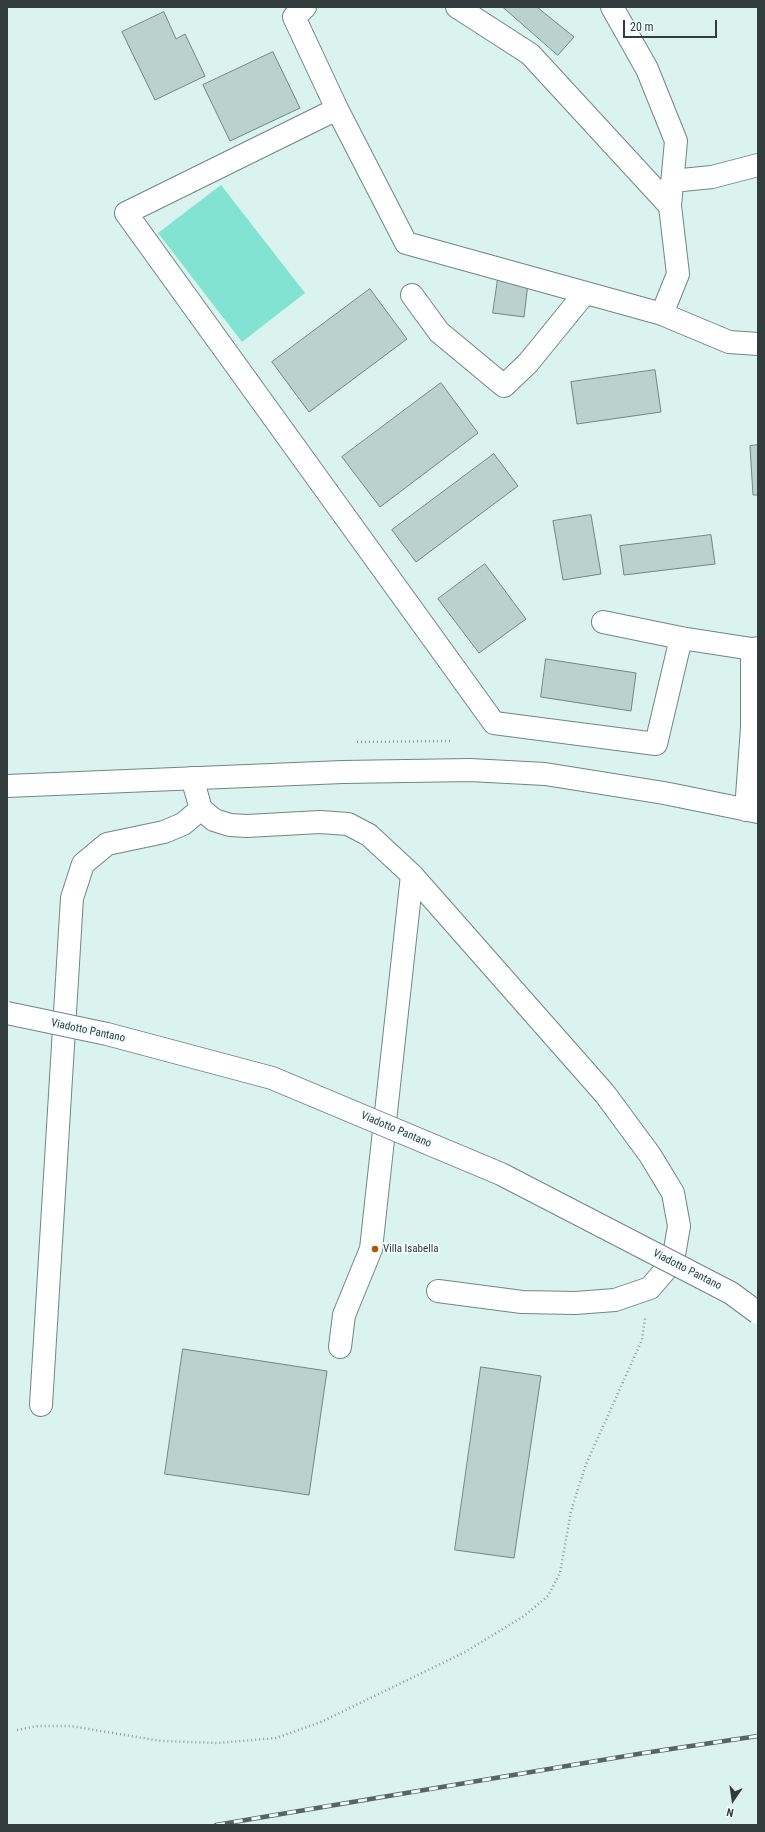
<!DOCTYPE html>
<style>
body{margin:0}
#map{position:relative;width:765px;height:1832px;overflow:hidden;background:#daf3ee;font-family:"Roboto Condensed",sans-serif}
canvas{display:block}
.frame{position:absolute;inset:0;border:8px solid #323c3a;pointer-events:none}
.north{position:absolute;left:713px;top:1780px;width:40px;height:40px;-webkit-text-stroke:3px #effefb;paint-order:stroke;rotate:193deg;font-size:11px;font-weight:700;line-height:16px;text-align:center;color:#323c3a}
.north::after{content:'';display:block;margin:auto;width:14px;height:18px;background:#323c3a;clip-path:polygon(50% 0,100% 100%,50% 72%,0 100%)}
.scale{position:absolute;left:623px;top:20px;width:94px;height:18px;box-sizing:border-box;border:2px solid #323c3a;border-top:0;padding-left:5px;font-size:12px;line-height:14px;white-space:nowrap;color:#323c3a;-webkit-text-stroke:3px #effefb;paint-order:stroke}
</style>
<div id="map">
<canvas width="765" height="1832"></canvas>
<div class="frame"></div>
<div class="north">N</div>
<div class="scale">20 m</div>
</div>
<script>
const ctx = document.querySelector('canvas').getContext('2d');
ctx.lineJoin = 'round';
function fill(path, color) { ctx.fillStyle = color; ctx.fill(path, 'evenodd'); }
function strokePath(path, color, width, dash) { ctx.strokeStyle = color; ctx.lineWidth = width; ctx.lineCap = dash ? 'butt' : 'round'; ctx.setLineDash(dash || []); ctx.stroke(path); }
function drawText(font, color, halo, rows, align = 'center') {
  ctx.font = font + ' "Roboto Condensed",sans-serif'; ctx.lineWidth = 4; ctx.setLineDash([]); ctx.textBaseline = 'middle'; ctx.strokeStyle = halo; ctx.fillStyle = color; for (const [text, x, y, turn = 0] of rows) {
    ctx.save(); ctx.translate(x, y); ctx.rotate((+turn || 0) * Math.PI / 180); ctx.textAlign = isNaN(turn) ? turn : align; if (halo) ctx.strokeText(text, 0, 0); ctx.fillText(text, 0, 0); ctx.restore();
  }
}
fill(new Path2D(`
 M 221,185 L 305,293 L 242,342 L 158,233 Z`), '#83e3d3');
const building = new Path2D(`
 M 503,7 L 537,7 L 574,37 L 558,55 Z
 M 164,12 L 176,39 L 185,34 L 205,76 L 155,100 L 122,32 Z
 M 273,52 L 300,108 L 230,141 L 203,85 Z
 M 498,279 L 528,283 L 524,317 L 493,313 Z
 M 370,289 L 407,339 L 309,412 L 272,362 Z
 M 655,370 L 661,412 L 577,424 L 571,382 Z
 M 441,383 L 478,433 L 380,507 L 342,457 Z
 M 758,445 L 758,495 L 753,495 L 750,446 Z
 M 494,454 L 518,486 L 416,562 L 392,530 Z
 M 591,515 L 601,574 L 563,580 L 553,521 Z
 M 711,535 L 715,564 L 624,575 L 620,546 Z
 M 485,564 L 526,619 L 479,653 L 438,599 Z
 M 546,659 L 636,673 L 631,711 L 541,697 Z
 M 183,1349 L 327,1371 L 309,1495 L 165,1474 Z
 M 481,1367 L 541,1376 L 514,1558 L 455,1550 Z`);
fill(building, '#b9d2cd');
strokePath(building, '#708783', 1);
const minor = new Path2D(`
 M 305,7 L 294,17 L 337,109 L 406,243 L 662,314 L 729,342 L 758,344
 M 457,7 L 530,54 L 670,206
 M 612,7 L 647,69 L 676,141 L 670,206 L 678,274 L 662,314
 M 337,109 L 126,213 L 494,723 L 656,744 L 681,638
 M 672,181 L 712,177 L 758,165
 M 412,295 L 439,332 L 504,386 L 528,363 L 585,293
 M 603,622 L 681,638 L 752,649 L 758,648
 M 192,778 L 201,809 L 214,820 L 230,825 L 247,826 L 320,822 L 348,824 L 369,835 L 412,875 L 605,1094 L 650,1155 L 673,1193 L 679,1226 L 673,1261 L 650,1288 L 615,1300 L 575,1303 L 522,1302 L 438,1291
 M 746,810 L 752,728 L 752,649
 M 340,1347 L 344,1315 L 371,1249 L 412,875
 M 41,1405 L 72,898 L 83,864 L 107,844 L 164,832 L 183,824 L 201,809`);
const major = new Path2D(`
 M 7,786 L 343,772 L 470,770 L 545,774 L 664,793 L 758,812`);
strokePath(minor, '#6f8782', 24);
strokePath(major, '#6f8782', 24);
strokePath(new Path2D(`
 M 357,742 L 450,741
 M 17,1730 L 38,1726 L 71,1726 L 161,1741 L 218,1743 L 276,1738 L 321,1722 L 465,1652 L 524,1616 L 548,1596 L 560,1573 L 571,1511 L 586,1464 L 642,1340 L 645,1318`), '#8a9c99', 2.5, [1, 3]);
strokePath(minor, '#fff', 22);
strokePath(major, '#fff', 22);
const rail = new Path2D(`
 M 216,1825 L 644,1753 L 758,1736`);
strokePath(rail, '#576562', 4.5);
strokePath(rail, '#effefb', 3, [9]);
const majorBridge = new Path2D(`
 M 7,1013 L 107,1034 L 272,1078 L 501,1174 L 731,1293 L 758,1313`);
strokePath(majorBridge, '#6f8782', 24, []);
strokePath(majorBridge, '#fff', 22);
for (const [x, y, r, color] of [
 [375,1249,4,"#b45602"]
]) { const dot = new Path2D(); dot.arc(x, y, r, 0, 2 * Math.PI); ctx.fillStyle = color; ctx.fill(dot); strokePath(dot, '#effefb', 1.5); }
drawText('11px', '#323c3a', '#effefb', [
 ["Viadotto Pantano",88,1031,12],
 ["Viadotto Pantano",396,1130,23],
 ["Viadotto Pantano",687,1270,27]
]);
drawText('11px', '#323c3a', '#effefb', [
 ["Villa Isabella",383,1249]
], 'left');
</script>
